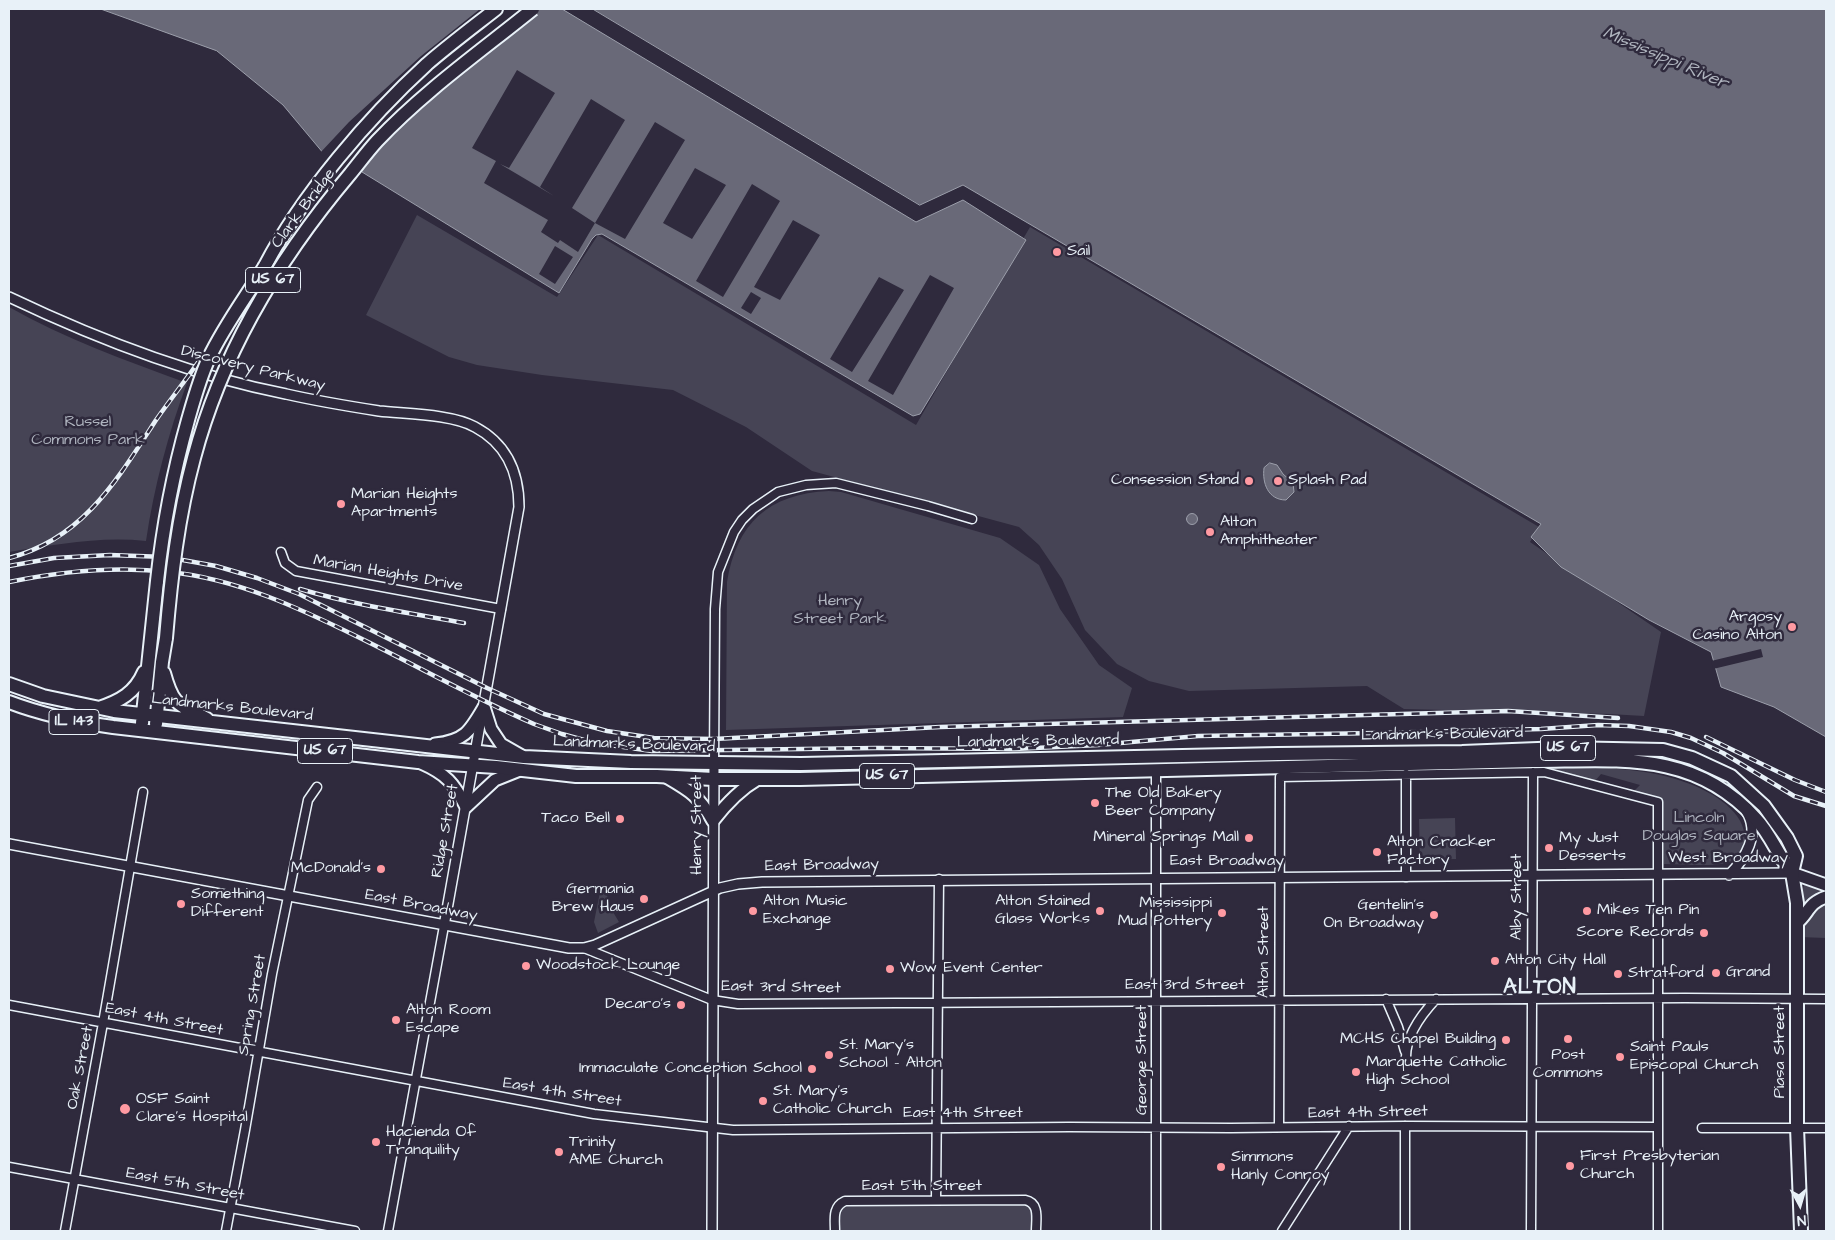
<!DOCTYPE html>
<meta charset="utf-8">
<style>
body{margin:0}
#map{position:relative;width:1835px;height:1240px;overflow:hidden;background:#2f2a3d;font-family:"Architects Daughter",sans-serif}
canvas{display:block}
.frame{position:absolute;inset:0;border:10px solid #e8f1f8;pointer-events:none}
.north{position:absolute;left:1775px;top:1180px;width:50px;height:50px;-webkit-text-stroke:4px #2f2a3d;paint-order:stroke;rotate:174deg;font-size:14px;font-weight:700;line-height:20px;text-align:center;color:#e8f1f8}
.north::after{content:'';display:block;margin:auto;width:18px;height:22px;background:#e8f1f8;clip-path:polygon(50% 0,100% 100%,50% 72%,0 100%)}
</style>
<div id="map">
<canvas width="1835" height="1240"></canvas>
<div class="frame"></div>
<div class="north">N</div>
</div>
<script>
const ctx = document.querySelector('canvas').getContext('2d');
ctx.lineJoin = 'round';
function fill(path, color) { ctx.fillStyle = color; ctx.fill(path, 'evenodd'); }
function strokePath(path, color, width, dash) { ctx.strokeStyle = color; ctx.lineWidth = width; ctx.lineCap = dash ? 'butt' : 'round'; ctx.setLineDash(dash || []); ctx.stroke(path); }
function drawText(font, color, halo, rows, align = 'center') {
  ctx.font = font + ' "Architects Daughter",sans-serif'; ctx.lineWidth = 5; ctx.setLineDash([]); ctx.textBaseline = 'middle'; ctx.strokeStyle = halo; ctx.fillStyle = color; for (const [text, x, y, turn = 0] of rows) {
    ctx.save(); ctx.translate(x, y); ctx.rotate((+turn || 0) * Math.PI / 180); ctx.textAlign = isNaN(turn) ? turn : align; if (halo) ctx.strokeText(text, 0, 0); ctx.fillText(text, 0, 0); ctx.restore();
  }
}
fill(new Path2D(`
 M 417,215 L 557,297 L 598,235 L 916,425 L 1030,227 L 1539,527 L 1530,542 L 1661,632 L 1644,716 L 1609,714 L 1404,709 L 1367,686 L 1189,691 L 1149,681 L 1117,664 L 1085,630 L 1062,579 L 1039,545 L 1019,527 L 812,471 L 746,427 L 673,390 L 542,375 L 477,365 L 449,357 L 366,315 Z
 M 9,307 C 65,339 127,361 187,383 C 168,434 154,487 146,541 C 100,536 54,545 9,552 Z
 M 829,491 L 841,492 L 1000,538 L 1039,565 L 1060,609 L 1099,665 L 1132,688 L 1123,717 L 726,730 L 727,582 C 737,523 768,494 829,491 Z
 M 1578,767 C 1617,768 1658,770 1695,786 C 1718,796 1750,816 1744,845 C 1743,854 1734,861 1726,863 C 1707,867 1684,864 1664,864 L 1663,799 L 1634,791 L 1640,785 L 1601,774 L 1595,781 L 1550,768 Z
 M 1455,818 L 1456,859 L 1420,860 L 1419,819 Z
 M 1805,881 L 1826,888 L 1826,938 L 1799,937 L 1800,901 Z
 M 601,887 L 609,899 L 607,902 L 619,922 L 598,933 L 594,922 Z
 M 849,1204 L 1023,1204 C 1035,1208 1032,1221 1032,1231 L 840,1231 C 841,1221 838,1209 849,1204 Z`), '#464455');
const water = new Path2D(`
 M 101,9 L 562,9 L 916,222 L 963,200 L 1026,240 L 920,414 L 913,416 L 602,234 L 596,235 L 592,239 L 559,293 L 362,172 L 340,146 L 324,154 L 283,105 L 217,51 Z
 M 593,9 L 1826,9 L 1826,737 L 1774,707 L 1721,687 L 1711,652 L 1649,620 L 1561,567 L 1531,537 L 1541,524 L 963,185 L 920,205 Z
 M 1270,463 L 1277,465 L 1283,474 L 1293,483 L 1294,492 L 1286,500 C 1268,500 1262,483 1264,468 Z
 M1186.5 519a5.5 5.5 0 1 1 11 0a5.5 5.5 0 1 1-11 0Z`);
fill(water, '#696978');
strokePath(water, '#9c9fab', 1);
fill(new Path2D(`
 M 480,9 L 536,9 L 444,83 L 354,166 L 339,149 L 322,156 L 320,153 L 349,122 L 421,56 Z
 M 517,70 L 555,93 L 509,168 L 500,164 L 554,196 L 540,187 L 591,99 L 625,120 L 572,208 L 595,223 L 655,122 L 685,140 L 625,239 L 595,223 L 578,252 L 560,240 L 558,243 L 541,232 L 548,220 L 484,183 L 496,161 L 472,148 Z
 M 695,168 L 726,185 L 692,239 L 663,223 Z
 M 752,184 L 780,201 L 723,297 L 696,281 Z
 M 793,220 L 820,235 L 780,300 L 754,287 Z
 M 555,246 L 573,257 L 555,284 L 539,274 Z
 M 930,275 L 954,288 L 893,395 L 868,381 Z
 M 879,277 L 904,290 L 852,372 L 830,359 Z
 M 751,292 L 761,298 L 751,314 L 741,308 Z
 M 1761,649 L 1763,657 L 1713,669 L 1711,661 Z`), '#2f2a3d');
const minor = new Path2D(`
 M 281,552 L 285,563 L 296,571 L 501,609
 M 714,764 L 715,609 L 718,572 L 734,532 L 742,520 L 753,509 L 778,492 L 806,485 L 836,483 L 928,506 L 972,519
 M 1156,769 L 1156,1231
 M 1406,877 L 1406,774
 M 584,948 L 712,1000 L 738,1004 L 1685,998 L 1826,999
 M 1386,999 L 1398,1027 L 1405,1051
 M 9,1005 L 594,1114 L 733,1130 L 1069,1127 L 1231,1128 L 1405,1126 L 1658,1127
 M 1406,1057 C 1406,1035 1422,1014 1436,999
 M 1279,1127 L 1280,777 L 1544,772 L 1658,802 L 1658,1231
 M 1702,1128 L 1826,1128
 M 9,1167 L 355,1231
 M 936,1200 L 939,879
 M 65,1231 L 103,1023 L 143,792
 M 226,1231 L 245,1130 L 272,974 L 308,800 L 317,787
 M 388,1231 L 444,926
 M 835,1231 C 835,1219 832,1207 845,1201 L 1025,1200 C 1040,1203 1036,1219 1036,1231
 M 1282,1231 L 1349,1126
 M 1405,1231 L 1405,1126
 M 1531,1231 L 1533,772`);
const tertiary = new Path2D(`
 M 9,297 C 97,339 189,375 286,394 C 317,401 347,406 379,411 C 406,414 452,414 475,427 C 507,444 519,472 519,507 L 444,926
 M 9,844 L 569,948 L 584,948 L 595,945 L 720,888 L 738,884 L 762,882 L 1792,873
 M 1729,875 C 1745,859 1761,834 1746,811
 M 712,1231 L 714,764`);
const primary = new Path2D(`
 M 484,707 L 491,729 L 501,744 L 522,756
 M 435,744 C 465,741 470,731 484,707
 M 421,763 C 446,774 454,783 466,807 L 495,780 L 520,770
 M 666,777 C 690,791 699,796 713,821 C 726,804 739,790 758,779
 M 1792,873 L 1826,885
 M 1797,923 C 1809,913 1808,903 1826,897`);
const trunk = new Path2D(`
 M 265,266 C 302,195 368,118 427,64 C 449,45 473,27 496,9
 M 164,673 C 173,706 178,704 207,719
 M 9,684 L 43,696 L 114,711 L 524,757 L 631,762 L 801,764 L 1278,754 L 1462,752 L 1563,748 L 1663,750 L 1692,758 L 1731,776 L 1764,806 L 1787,838 L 1796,856 L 1792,873 L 1797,903 L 1797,1127 L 1801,1231
 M 9,702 C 43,715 77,722 113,727 L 418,762 L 496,767 L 576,776 L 657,776 L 713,779 L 800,779 L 1532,761 C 1616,761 1693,749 1756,819 C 1771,835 1778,856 1792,873
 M 99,708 C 120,701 135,693 144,672
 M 142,723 L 157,581
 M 156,724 L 162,662 L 166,638`);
strokePath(minor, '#e8f1f8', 11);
strokePath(tertiary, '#e8f1f8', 12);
strokePath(primary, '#e8f1f8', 15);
strokePath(trunk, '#e8f1f8', 16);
strokePath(minor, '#2f2a3d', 8);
strokePath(tertiary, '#2f2a3d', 9);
strokePath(primary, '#2f2a3d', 11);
strokePath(trunk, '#2f2a3d', 12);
const rail = new Path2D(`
 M 9,558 C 83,539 117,480 156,420 C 170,400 185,381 199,361
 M 9,566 L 54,558 L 110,555 L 166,557 L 216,566 L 257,578 L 299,594 L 487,688 L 544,714 L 607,731 L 654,738 L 714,739 L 940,727 L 1508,711 L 1618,718
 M 9,582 C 62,571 116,566 170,572 C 237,579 299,608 358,637 C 417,666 474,698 534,724 L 562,734 L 595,743 L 652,751 L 877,748 L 1014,749 L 1098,745 L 1198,736 L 1378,733 L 1541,729 L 1598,725 L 1629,726 L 1671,732 L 1691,738 L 1723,753 L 1794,796 L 1826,806
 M 300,589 C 354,605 409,613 464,623
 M 1706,737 L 1795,780 L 1826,792`);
strokePath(rail, '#e8f1f8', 4.5);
strokePath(rail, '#2f2a3d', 2.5, [8]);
const trunkBridge = new Path2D(`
 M 157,581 C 163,526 173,473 188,420 C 194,399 200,377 209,358 C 224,326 246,297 265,266
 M 166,638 C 171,578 178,517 194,458 C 222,352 280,257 350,174 C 359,163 367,152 377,141 C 423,92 481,51 533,9`);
strokePath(trunkBridge, '#e8f1f8', 16, []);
strokePath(trunkBridge, '#2f2a3d', 12);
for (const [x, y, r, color] of [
 [1057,252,5,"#ff9aa2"],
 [1249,481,5,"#ff9aa2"],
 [1278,481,5,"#ff9aa2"],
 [341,504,5,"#ff9aa2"],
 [1210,532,5,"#ff9aa2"],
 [1792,627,5,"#ff9aa2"],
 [1095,803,5,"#ff9aa2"],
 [620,819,5,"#ff9aa2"],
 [1249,838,5,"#ff9aa2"],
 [1549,848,5,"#ff9aa2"],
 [1377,852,5,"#ff9aa2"],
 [381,869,5,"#ff9aa2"],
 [644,899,5,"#ff9aa2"],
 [181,904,5,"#ff9aa2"],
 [753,911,5,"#ff9aa2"],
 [1100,911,5,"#ff9aa2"],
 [1587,911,5,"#ff9aa2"],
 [1222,913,5,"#ff9aa2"],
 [1434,915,5,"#ff9aa2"],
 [1704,933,5,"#ff9aa2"],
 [1495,961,5,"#ff9aa2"],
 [526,966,5,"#ff9aa2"],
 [890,969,5,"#ff9aa2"],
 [1716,973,5,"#ff9aa2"],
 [1618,974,5,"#ff9aa2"],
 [681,1005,5,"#ff9aa2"],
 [396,1020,5,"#ff9aa2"],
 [1568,1039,5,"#ff9aa2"],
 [1506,1040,5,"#ff9aa2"],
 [829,1055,5,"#ff9aa2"],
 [1620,1057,5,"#ff9aa2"],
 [812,1069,5,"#ff9aa2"],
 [1356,1072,5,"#ff9aa2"],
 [763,1101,5,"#ff9aa2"],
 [125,1109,6,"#ff9aa2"],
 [376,1142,5,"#ff9aa2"],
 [559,1152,5,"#ff9aa2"],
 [1570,1166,5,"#ff9aa2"],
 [1221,1167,5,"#ff9aa2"]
]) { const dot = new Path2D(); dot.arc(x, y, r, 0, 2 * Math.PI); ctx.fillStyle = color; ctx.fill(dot); strokePath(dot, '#2f2a3d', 2); }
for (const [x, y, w] of [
 [273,280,55],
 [74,722,50],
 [1568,748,55],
 [325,751,55],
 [887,776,55]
]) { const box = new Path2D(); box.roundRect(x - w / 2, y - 12.5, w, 25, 4); ctx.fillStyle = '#2f2a3d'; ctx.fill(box); strokePath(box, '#e8f1f8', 1); }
drawText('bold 15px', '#e8f1f8', null, [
 ["US 67",273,280],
 ["IL 143",74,722],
 ["US 67",1568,748],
 ["US 67",325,751],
 ["US 67",887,776]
]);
drawText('16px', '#e8f1f8', '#2f2a3d', [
 ["Clark Bridge",304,209,-53],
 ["Discovery Parkway",253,369,14],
 ["Marian Heights Drive",388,574,10],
 ["Landmarks Boulevard",232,708,6],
 ["Landmarks Boulevard",1442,735,-1],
 ["Landmarks Boulevard",1038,742,-1],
 ["Landmarks Boulevard",634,745,2],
 ["Henry Street",698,825,-90],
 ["Ridge Street",446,831,-80],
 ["West Broadway",1728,859],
 ["East Broadway",1227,862],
 ["East Broadway",822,866,-1],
 ["Alby Street",1518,897,-90],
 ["East Broadway",421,906,11],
 ["Alton Street",1265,952,-90],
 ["East 3rd Street",1185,986],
 ["East 3rd Street",781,988,1],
 ["Spring Street",253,1005,-80],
 ["East 4th Street",164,1020,11],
 ["Piasa Street",1781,1052,-90],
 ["George Street",1143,1060,-90],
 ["Oak Street",81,1068,-79],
 ["East 4th Street",562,1093,9],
 ["East 4th Street",1368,1113,-1],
 ["East 4th Street",963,1114],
 ["East 5th Street",185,1185,11],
 ["East 5th Street",922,1187]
]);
drawText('16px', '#e8f1f8', '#2f2a3d', [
 ["Sail",1067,252],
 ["Consession Stand",1239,481,"right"],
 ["Splash Pad",1288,481],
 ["Marian Heights",351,495],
 ["Apartments",351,513],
 ["Alton",1220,523],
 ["Amphitheater",1220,541],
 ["Argosy",1782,618,"right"],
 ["Casino Alton",1782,636,"right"],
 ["The Old Bakery",1105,794],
 ["Beer Company",1105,812],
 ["Taco Bell",610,819,"right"],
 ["Mineral Springs Mall",1239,838,"right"],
 ["My Just",1559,839],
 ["Desserts",1559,857],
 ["Alton Cracker",1387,843],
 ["Factory",1387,861],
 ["McDonald's",371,869,"right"],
 ["Germania",634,890,"right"],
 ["Brew Haus",634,908,"right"],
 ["Something",191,895],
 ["Different",191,913],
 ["Alton Music",763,902],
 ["Exchange",763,920],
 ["Alton Stained",1090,902,"right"],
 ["Glass Works",1090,920,"right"],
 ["Mississippi",1212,904,"right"],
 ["Mud Pottery",1212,922,"right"],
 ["Gentelin's",1424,906,"right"],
 ["On Broadway",1424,924,"right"],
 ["Mikes Ten Pin",1597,911],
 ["Score Records",1694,933,"right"],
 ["Alton City Hall",1505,961],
 ["Woodstock Lounge",536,966],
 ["Wow Event Center",900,969],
 ["Grand",1726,973],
 ["Stratford",1628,974],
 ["Decaro’s",671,1005,"right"],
 ["Alton Room",406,1011],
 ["Escape",406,1029],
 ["MCHS Chapel Building",1496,1040,"right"],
 ["St. Mary's",839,1046],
 ["School - Alton",839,1064],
 ["Saint Pauls",1630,1048],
 ["Episcopal Church",1630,1066],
 ["Post",1568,1056,"center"],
 ["Commons",1568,1074,"center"],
 ["Marquette Catholic",1366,1063],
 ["High School",1366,1081],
 ["Immaculate Conception School",802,1069,"right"],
 ["St. Mary's",773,1092],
 ["Catholic Church",773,1110],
 ["OSF Saint",136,1100],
 ["Clare's Hospital",136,1118],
 ["Hacienda Of",386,1133],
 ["Tranquility",386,1151],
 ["Trinity",569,1143],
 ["AME Church",569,1161],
 ["First Presbyterian",1580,1157],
 ["Church",1580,1175],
 ["Simmons",1231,1158],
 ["Hanly Conroy",1231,1176]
], 'left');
drawText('16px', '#afb4bf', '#2f2a3d', [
 ["Russel",88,423],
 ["Commons Park",88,441],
 ["Henry",840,602],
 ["Street Park",840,620],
 ["Lincoln",1699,819],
 ["Douglas Square",1699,837]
]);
drawText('italic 18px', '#afb4be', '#2f2a3d', [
 ["Mississippi River",1665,59,23]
]);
ctx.letterSpacing = '1px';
drawText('bold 21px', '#e8f1f8', '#2f2a3d', [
 ["ALTON",1540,989]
]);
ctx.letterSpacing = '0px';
</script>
